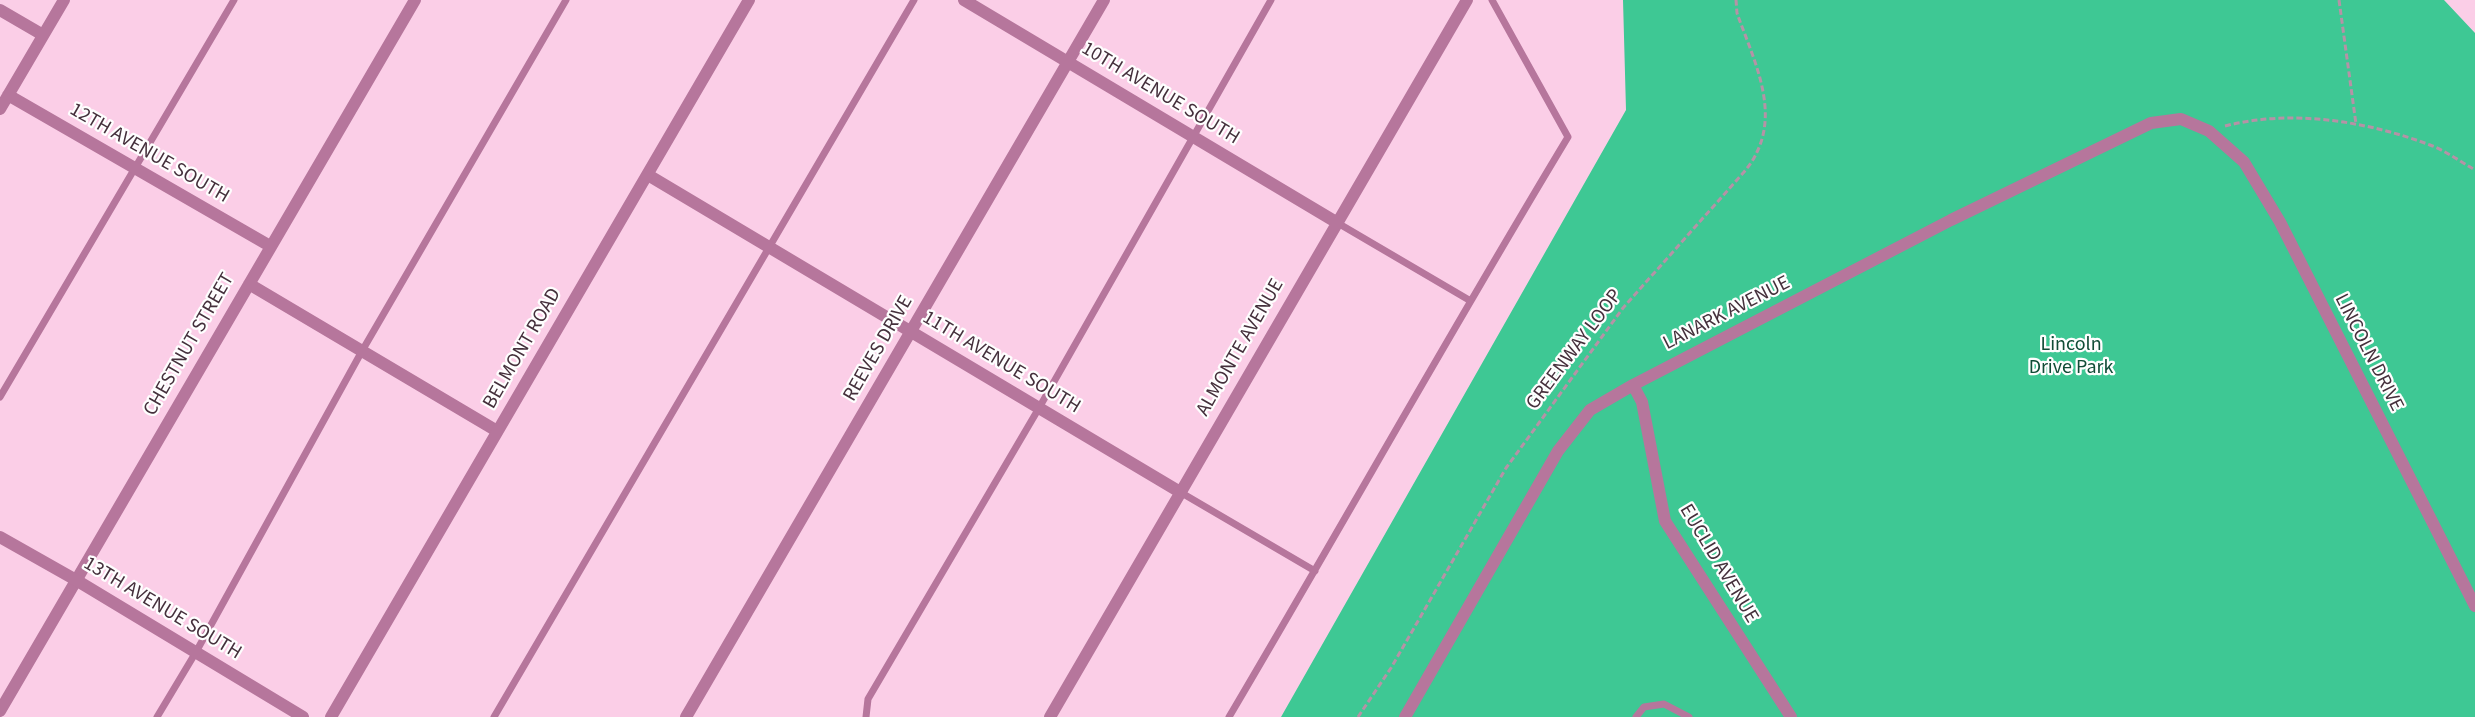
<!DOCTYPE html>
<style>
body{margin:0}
canvas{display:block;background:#fbcee7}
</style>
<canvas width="2475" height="717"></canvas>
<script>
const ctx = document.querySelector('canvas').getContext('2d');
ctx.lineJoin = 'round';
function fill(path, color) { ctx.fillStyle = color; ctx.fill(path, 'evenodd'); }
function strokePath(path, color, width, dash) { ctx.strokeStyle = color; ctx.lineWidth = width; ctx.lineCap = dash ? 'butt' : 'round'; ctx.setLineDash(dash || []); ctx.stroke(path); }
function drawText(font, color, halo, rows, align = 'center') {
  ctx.font = font + ' "Source Sans 3",sans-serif'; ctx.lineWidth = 4.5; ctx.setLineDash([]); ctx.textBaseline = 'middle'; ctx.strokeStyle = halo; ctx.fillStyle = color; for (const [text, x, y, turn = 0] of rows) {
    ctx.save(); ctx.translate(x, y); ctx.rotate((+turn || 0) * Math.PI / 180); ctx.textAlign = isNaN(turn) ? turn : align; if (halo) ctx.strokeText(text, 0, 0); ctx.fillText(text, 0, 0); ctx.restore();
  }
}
fill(new Path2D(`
 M 1623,0 L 2444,0 L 2475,33 L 2475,717 L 1281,717 L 1626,110 Z`), '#3ec894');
strokePath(new Path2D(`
 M 2339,0 L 2356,124
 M 2225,126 C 2291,109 2367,121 2430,145 C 2446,151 2461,162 2475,170
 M 1358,717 L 1391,668 L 1506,468 L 1623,308 L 1744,172 C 1749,166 1754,159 1757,152 C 1779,107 1752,56 1737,13 L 1736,0`), '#b692a6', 3, [6, 3]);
strokePath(new Path2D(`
 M 1336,222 L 1469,300
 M 0,397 L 234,0
 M 1180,492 L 1315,571
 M 157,717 L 196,652 L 362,351 L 566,0
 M 494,717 L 914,0
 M 866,717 L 868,699 L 1039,408 L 1271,0
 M 1229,717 C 1343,524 1452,329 1568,137 L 1492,0
 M 1636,717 L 1644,707 L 1664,704 L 1689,717`), '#b6769c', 7);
strokePath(new Path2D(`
 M 964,0 L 1336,222
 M 0,10 L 43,35
 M 8,95 L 270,246
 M 0,109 L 64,0
 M 648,175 L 1180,492
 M 249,284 L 497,431
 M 1633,385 L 1642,402 L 1665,521 L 1791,717
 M 0,711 L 415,0
 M 686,717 L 1104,0
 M 1050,717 L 1467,0
 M 1405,717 L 1558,451 L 1590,410 L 1633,385 L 1951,220 L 2151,123 L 2181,119 L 2209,131 L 2244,162 L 2280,222 L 2475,606`), '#b6769c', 12);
strokePath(new Path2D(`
 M 0,537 L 76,580 L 303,717
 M 331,717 L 749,0`), '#b6769c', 12);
drawText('20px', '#45303c', '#fefefe', [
 ["10TH AVENUE SOUTH",1160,94,31],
 ["12TH AVENUE SOUTH",149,154,30],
 ["LANARK AVENUE",1727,314,-27],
 ["CHESTNUT STREET",190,345,-60],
 ["ALMONTE AVENUE",1241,348,-60],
 ["BELMONT ROAD",523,349,-60],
 ["REEVES DRIVE",879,349,-60],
 ["GREENWAY LOOP",1575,350,-53],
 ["LINCOLN DRIVE",2368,353,63],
 ["11TH AVENUE SOUTH",1001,363,31],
 ["EUCLID AVENUE",1718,564,59],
 ["13TH AVENUE SOUTH",162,609,31]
]);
drawText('20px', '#104c36', '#fefefe', [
 ["Lincoln",2071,346],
 ["Drive Park",2071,369]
]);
</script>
